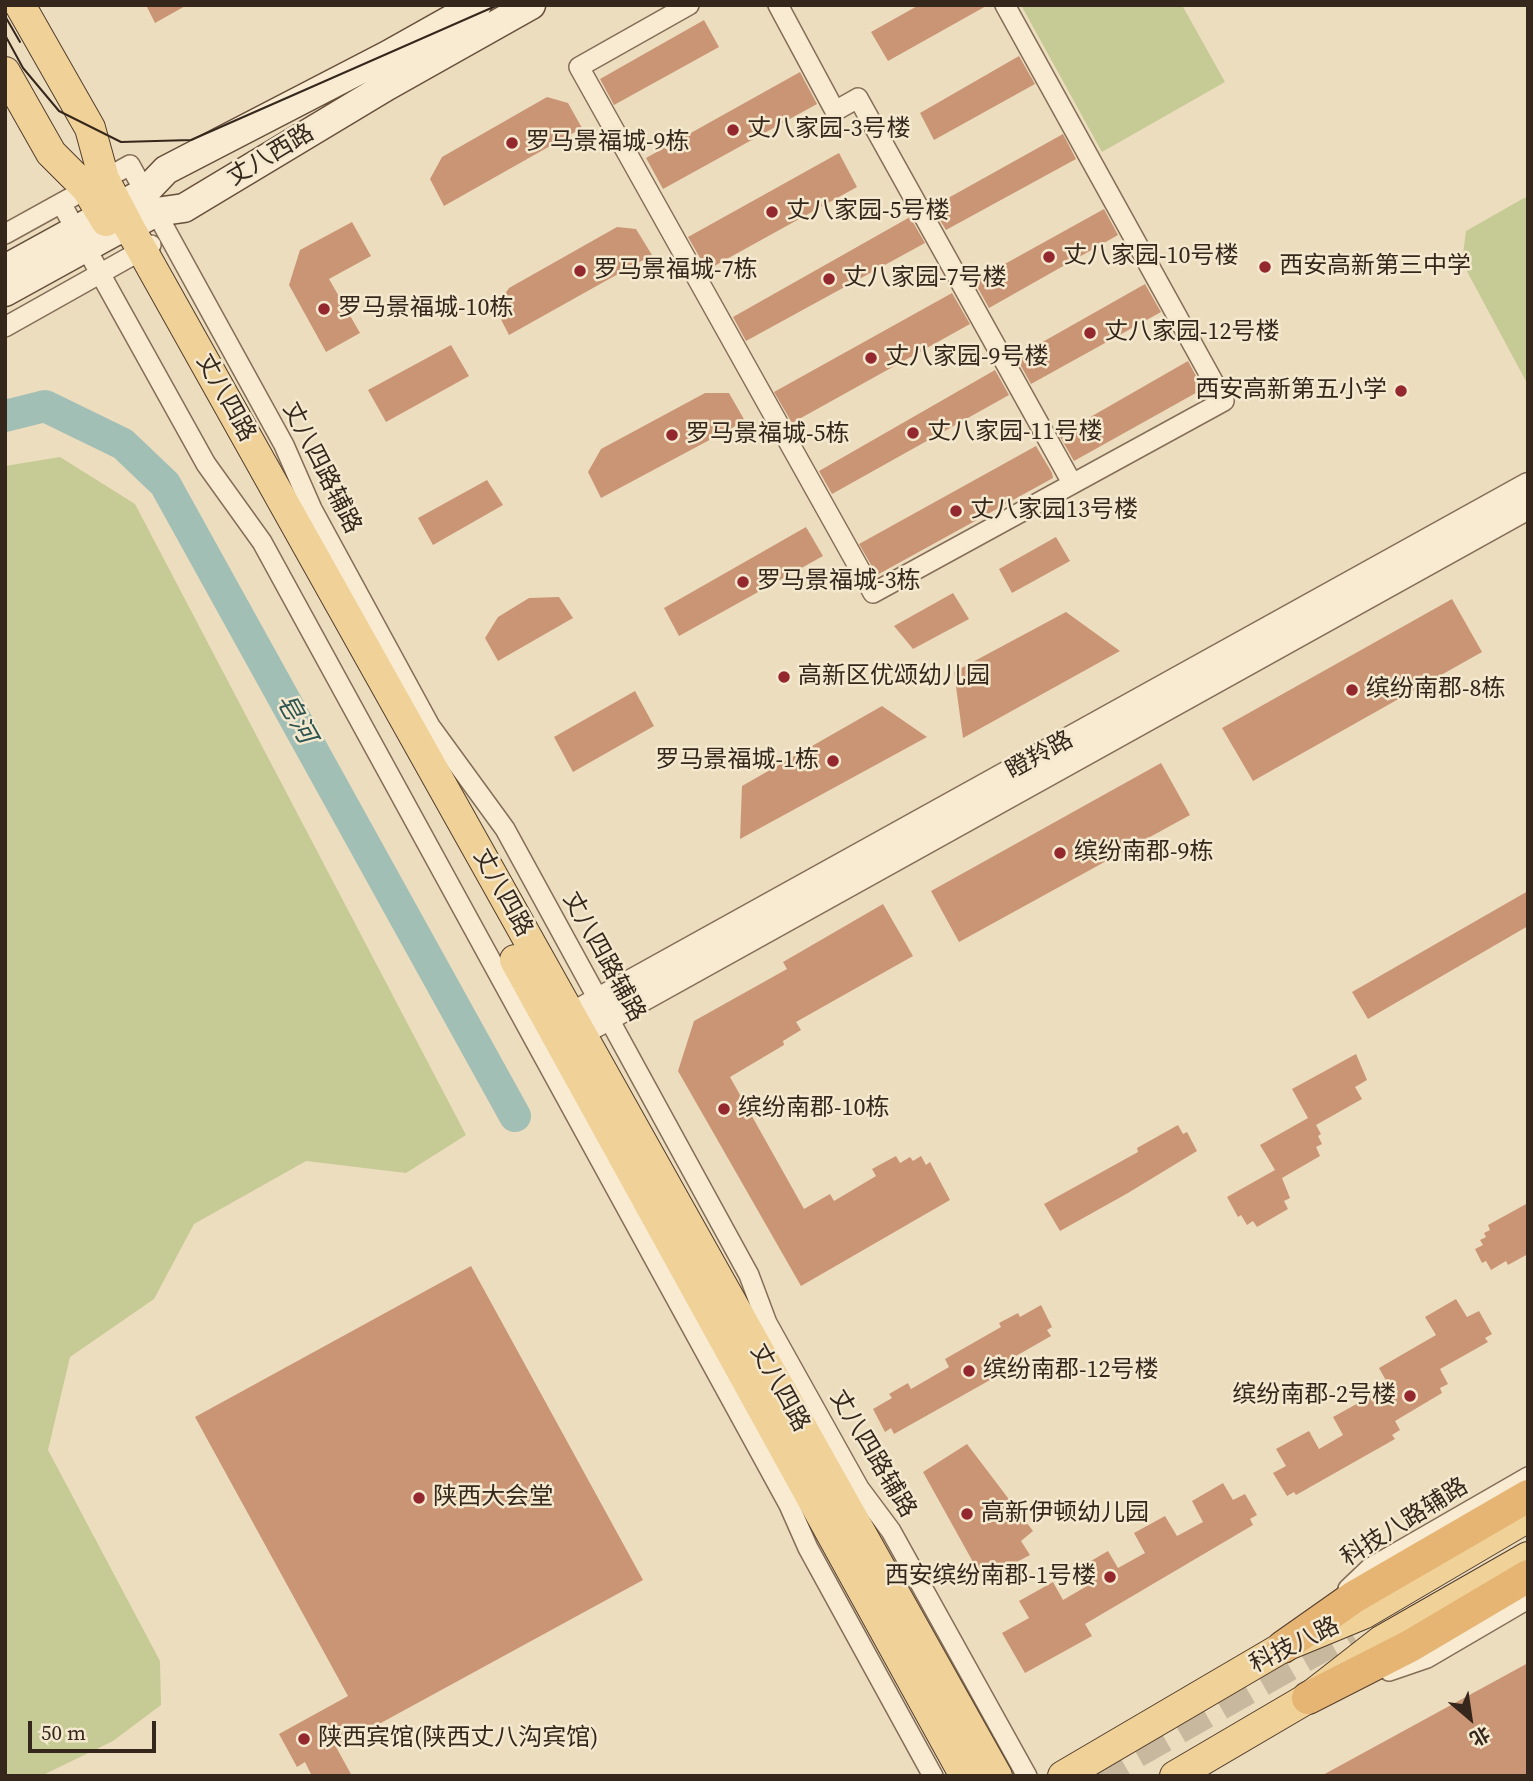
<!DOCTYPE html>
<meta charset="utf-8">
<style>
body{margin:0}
#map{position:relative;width:1533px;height:1781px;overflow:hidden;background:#edddbf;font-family:"Source Serif 4","Noto Sans SC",serif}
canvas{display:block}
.frame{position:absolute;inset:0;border:7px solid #35271c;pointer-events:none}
.north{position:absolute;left:1435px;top:1683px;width:70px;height:70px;-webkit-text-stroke:5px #f4e8ce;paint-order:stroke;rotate:151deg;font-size:19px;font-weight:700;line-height:28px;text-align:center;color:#35271c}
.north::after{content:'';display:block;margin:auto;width:24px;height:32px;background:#35271c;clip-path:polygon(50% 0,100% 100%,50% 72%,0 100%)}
.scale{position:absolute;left:28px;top:1721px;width:128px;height:32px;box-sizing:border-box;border:4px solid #35271c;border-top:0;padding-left:9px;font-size:21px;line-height:24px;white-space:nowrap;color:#35271c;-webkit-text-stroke:5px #f4e8ce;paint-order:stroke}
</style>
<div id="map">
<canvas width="1533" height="1781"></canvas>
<div class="frame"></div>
<div class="north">北</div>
<div class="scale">50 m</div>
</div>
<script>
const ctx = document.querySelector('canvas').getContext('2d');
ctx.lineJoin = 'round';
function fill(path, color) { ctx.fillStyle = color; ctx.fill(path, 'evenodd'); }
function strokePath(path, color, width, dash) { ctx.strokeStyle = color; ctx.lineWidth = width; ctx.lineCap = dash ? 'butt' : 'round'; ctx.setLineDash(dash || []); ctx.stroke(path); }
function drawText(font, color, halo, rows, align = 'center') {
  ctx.font = font + ' "Source Serif 4","Noto Sans SC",serif'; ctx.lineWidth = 5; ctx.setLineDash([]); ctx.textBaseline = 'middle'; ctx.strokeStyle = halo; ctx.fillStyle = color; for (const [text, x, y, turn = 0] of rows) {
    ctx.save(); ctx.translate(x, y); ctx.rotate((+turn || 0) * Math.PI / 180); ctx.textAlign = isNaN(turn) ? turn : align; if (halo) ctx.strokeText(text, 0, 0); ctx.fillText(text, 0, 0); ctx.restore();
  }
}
fill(new Path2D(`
 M 1021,5 L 1182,5 L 1225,82 L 1102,152 Z
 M 1524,198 L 1528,198 L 1528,385 L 1462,262 L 1466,231 Z
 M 60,457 L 135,504 L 466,1135 L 406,1173 L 306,1161 L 194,1224 L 154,1299 L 70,1357 L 48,1450 L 160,1661 L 161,1705 L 113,1741 L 41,1776 L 5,1776 L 5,466 Z`), '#c6ca94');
strokePath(new Path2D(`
 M 5,416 L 45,406 L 123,444 L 165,484 L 515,1116`), '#a2bfb5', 32);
fill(new Path2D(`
 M 146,5 L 187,5 L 155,23 Z
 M 919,5 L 988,5 L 888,61 L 871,32 Z
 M 704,20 L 719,47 L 614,105 L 600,79 Z
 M 1019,56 L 1035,84 L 934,140 L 920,113 Z
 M 800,72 L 817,104 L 663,189 L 646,158 Z
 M 547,97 L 568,103 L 582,128 L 444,206 L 430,179 L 442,157 Z
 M 1063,134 L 1076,159 L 946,230 L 932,207 Z
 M 839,153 L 857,187 L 707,270 L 688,237 Z
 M 1104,209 L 1118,235 L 989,308 L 974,281 Z
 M 910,217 L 925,243 L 746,341 L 733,317 Z
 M 352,222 L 371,256 L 329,279 L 360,333 L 326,352 L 289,285 L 300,250 Z
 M 617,227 L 636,229 L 652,255 L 509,335 L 495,308 L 509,288 Z
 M 1145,284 L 1161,312 L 1031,384 L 1016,357 Z
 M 952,293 L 970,324 L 792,423 L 774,392 Z
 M 451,345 L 469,376 L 386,422 L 368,390 Z
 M 1188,361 L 1203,389 L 1074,461 L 1059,435 Z
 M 995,370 L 1009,395 L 832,494 L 819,471 Z
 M 705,393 L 729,393 L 745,421 L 601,498 L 588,472 L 601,449 Z
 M 1036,446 L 1052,473 L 1053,478 L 877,575 L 859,544 Z
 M 487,480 L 503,505 L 433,545 L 418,518 Z
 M 806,527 L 823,556 L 679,636 L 664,608 Z
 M 1056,537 L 1070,561 L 1012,593 L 999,569 Z
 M 953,593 L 969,619 L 913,649 L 894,626 Z
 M 559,597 L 573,618 L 498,661 L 485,638 L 498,617 L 529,598 Z
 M 1452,599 L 1482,652 L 1253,781 L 1222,728 Z
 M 1066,612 L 1120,651 L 963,738 L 954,672 Z
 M 635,691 L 654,726 L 573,772 L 554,737 Z
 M 882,706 L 927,737 L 740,839 L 742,786 Z
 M 1161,763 L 1190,815 L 959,942 L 931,891 Z
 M 1528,891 L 1528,926 L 1368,1019 L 1352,992 Z
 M 883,904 L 913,956 L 796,1022 L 801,1030 L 783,1041 L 784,1045 L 730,1077 L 804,1209 L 830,1194 L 834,1201 L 876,1176 L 872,1169 L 896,1156 L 900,1163 L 910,1157 L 913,1161 L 921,1156 L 926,1165 L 930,1162 L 950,1200 L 801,1286 L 678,1071 L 694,1021 L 787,969 L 783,962 Z
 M 1356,1054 L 1367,1080 L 1355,1087 L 1362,1099 L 1316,1125 L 1321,1134 L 1318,1136 L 1322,1144 L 1316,1147 L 1320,1156 L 1282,1178 L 1290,1198 L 1284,1201 L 1288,1209 L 1257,1227 L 1253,1221 L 1247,1225 L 1241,1215 L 1238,1217 L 1227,1197 L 1275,1170 L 1260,1145 L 1308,1118 L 1292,1089 Z
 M 1178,1125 L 1183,1134 L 1187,1132 L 1197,1151 L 1128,1193 L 1060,1231 L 1044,1204 L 1138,1152 L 1137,1148 Z
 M 1528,1203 L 1528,1254 L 1508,1265 L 1506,1261 L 1491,1270 L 1486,1261 L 1482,1263 L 1475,1249 L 1483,1245 L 1480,1240 L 1486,1237 L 1484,1233 L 1490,1230 L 1488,1225 Z
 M 471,1266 L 643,1580 L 368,1730 L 367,1728 L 335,1745 L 352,1776 L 312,1776 L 305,1762 L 297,1767 L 279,1734 L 348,1696 L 195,1417 Z
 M 1456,1299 L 1467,1317 L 1479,1311 L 1492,1334 L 1485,1338 L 1488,1342 L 1440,1369 L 1448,1384 L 1440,1388 L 1442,1393 L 1395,1421 L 1400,1430 L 1392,1435 L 1395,1439 L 1296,1495 L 1294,1492 L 1287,1496 L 1273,1473 L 1286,1466 L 1276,1449 L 1309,1431 L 1319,1449 L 1343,1435 L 1333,1417 L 1389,1386 L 1379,1368 L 1436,1335 L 1425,1317 Z
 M 1041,1305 L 1052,1327 L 1047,1330 L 1051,1336 L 995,1368 L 999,1375 L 894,1434 L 891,1428 L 885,1432 L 873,1409 L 892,1398 L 889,1394 L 908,1383 L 911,1389 L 949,1367 L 945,1359 L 1001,1327 L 999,1323 L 1018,1313 L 1020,1317 Z
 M 967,1444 L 1033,1531 L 1021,1541 L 1030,1555 L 983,1580 L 923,1472 Z
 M 1223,1483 L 1233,1500 L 1245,1494 L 1257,1515 L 1250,1519 L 1253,1525 L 1085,1624 L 1092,1636 L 1025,1673 L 1002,1633 L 1029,1618 L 1019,1601 L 1053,1582 L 1063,1600 L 1087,1586 L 1077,1569 L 1108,1551 L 1118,1568 L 1145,1553 L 1134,1533 L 1165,1516 L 1177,1536 L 1203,1522 L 1192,1501 Z
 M 1528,1663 L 1528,1776 L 1321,1776 Z`), '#ca9575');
strokePath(new Path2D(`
 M 1094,1776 L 1350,1630`), '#c8b99e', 32, [32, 16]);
const minor = new Path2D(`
 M 689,5 L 579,67 L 873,593 L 1224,401 L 1005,5
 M 778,5 L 835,111 L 858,98 L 1072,483
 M 61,203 L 206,464 L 262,542 L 789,1505 L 808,1548 L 933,1776
 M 5,234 L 130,165 L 284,445 L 312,509 L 430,726 L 505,829 L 749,1275 L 767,1323 L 859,1488 L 891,1531 L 1027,1776
 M 5,327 L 151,245
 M 1348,1589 L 1370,1568 L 1528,1477
 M 1389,1671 L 1427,1658 L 1528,1599`);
const tertiary = new Path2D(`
 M 555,1024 L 1528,485
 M 565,1042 L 1528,507`);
const secondary = new Path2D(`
 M 5,269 L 145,192 L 166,170 L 388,55 L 477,5
 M 5,292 L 114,232 L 129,227 L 156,212 L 184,208 L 387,86 L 531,5`);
const primary = new Path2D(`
 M 20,5 L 90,128 L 104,179 L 129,227 L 997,1776
 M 5,72 L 51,153 L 87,189 L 106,221
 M 515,960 L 965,1776
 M 1063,1776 L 1283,1647 L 1363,1614 L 1528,1517
 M 1175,1776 L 1308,1698 L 1381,1641 L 1528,1557`);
const trunk = new Path2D(`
 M 1283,1647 L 1354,1597 L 1528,1496
 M 1308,1698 L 1410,1646 L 1528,1576`);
strokePath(minor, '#856e58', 22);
strokePath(tertiary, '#856e58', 27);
strokePath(secondary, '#674f3b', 31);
strokePath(primary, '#523d2c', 32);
strokePath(trunk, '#523d2c', 34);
strokePath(minor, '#f8ebd2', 19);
strokePath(tertiary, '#f8ebd2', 24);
strokePath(secondary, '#f8ebd2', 28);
strokePath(primary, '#f0d197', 30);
strokePath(trunk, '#e6b574', 32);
strokePath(new Path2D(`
 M 5,16 L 20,42
 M 5,35 L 23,68 L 59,111 L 121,142 L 191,140 L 498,5`), '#35271c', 2);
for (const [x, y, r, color] of [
 [733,130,7,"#93292e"],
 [512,143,7,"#93292e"],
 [772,212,7,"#93292e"],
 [1049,257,7,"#93292e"],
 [1265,267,7,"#93292e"],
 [580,271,7,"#93292e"],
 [829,279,7,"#93292e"],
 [324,309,7,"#93292e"],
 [1090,333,7,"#93292e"],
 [871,358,7,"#93292e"],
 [1401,391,7,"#93292e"],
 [913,433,7,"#93292e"],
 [672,435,7,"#93292e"],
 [956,511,7,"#93292e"],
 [743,582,7,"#93292e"],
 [784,677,7,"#93292e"],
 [1352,690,7,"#93292e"],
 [833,761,7,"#93292e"],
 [1060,853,7,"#93292e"],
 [724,1109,7,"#93292e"],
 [969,1371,7,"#93292e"],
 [1410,1396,7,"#93292e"],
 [419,1498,7,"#93292e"],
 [967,1514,7,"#93292e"],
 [1110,1577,7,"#93292e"],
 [304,1739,7,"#93292e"]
]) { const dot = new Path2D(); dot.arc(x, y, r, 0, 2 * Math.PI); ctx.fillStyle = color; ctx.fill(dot); strokePath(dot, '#f4e8ce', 2.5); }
drawText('24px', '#35271c', '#f4e8ce', [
 ["丈八家园-3号楼",747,130],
 ["罗马景福城-9栋",526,143],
 ["丈八家园-5号楼",786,212],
 ["丈八家园-10号楼",1063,257],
 ["西安高新第三中学",1279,267],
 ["罗马景福城-7栋",594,271],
 ["丈八家园-7号楼",843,279],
 ["罗马景福城-10栋",338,309],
 ["丈八家园-12号楼",1104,333],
 ["丈八家园-9号楼",885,358],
 ["西安高新第五小学",1387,391,"right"],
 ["丈八家园-11号楼",927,433],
 ["罗马景福城-5栋",686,435],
 ["丈八家园13号楼",970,511],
 ["罗马景福城-3栋",757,582],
 ["高新区优颂幼儿园",798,677],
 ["缤纷南郡-8栋",1366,690],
 ["罗马景福城-1栋",819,761,"right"],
 ["缤纷南郡-9栋",1074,853],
 ["缤纷南郡-10栋",738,1109],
 ["缤纷南郡-12号楼",983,1371],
 ["缤纷南郡-2号楼",1396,1396,"right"],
 ["陕西大会堂",433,1498],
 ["高新伊顿幼儿园",981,1514],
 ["西安缤纷南郡-1号楼",1096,1577,"right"],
 ["陕西宾馆(陕西丈八沟宾馆)",318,1739]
], 'left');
drawText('24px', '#35271c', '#f4e8ce', [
 ["丈八西路",271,156,-31],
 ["丈八四路",225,398,61],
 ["丈八四路辅路",321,468,63],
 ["瞪羚路",1040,756,-29],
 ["丈八四路",502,893,61],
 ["丈八四路辅路",603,957,61],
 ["丈八四路",779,1388,61],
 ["丈八四路辅路",872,1454,59],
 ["科技八路辅路",1405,1523,-32],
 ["科技八路",1295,1646,-26]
]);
drawText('italic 26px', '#2c5450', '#f4e8ce', [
 ["皂河",295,719,61]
]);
</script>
